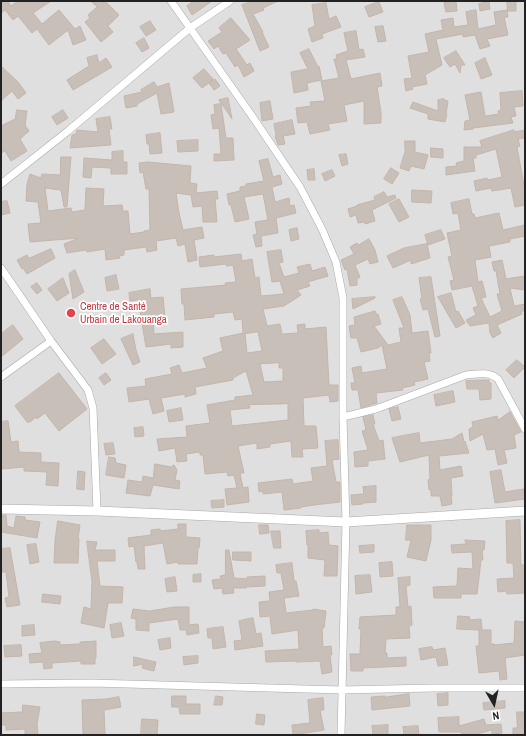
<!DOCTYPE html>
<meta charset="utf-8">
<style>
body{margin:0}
#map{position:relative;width:526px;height:736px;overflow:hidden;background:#f2efe9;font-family:"Archivo Narrow",sans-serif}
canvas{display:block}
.frame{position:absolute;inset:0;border:2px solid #222;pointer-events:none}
.north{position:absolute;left:474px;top:684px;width:40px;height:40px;-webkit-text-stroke:3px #fff;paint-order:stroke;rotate:171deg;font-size:11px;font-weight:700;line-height:16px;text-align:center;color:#222}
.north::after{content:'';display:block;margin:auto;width:14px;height:18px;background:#222;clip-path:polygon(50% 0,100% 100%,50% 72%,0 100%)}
</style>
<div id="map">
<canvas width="526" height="736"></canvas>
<div class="frame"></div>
<div class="north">N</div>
</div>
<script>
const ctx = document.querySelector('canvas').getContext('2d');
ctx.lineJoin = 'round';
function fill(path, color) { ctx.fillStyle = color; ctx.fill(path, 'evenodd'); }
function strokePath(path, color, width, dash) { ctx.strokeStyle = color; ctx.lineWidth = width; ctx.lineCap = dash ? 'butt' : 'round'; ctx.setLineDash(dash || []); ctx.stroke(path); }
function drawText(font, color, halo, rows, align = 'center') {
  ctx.font = font + ' "Archivo Narrow",sans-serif'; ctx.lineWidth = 3.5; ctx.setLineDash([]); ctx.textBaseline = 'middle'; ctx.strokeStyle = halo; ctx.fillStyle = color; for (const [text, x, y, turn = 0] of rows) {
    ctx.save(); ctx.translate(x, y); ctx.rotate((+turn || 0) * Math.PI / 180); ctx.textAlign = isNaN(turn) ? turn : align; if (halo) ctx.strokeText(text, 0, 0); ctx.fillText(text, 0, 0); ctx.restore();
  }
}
fill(new Path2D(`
 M 1,1 L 525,1 L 525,735 L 1,735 Z`), '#e0dfdf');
const building = new Path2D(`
 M 1,1 L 8,1 L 11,6 L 18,1 L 51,1 L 33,13 L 42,24 L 59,10 L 75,29 L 80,26 L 86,40 L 73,45 L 68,30 L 49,45 L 37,29 L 32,33 L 18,16 L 13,20 L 5,10 L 1,13 Z
 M 91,1 L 105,1 L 119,15 L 108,26 L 113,32 L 101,42 L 85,22 L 90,18 L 88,15 L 97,7 Z
 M 194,1 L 212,1 L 192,15 L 187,6 Z
 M 253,1 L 278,1 L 263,8 L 264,10 L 253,14 L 263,32 L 262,32 L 269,47 L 260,51 L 242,5 Z
 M 507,1 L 516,1 L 516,11 L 508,11 Z
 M 379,2 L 383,12 L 369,17 L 365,7 Z
 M 456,2 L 457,11 L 446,12 L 444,3 Z
 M 489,2 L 490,9 L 480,11 L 479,4 Z
 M 326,3 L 329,19 L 336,16 L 341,27 L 322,34 L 323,38 L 312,42 L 308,29 L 315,26 L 312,5 Z
 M 476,10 L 478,29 L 496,25 L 494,12 L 507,10 L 508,17 L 504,17 L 508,35 L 487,39 L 490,46 L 480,49 L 475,35 L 463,37 L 463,34 L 436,39 L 442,65 L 425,75 L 427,84 L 412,87 L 413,89 L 406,91 L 404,79 L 412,78 L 408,56 L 429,52 L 425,34 L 443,30 L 441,20 L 453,18 L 454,27 L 468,25 L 466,12 Z
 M 231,18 L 250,40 L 236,49 L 247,65 L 250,63 L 254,71 L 244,77 L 238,65 L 235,67 L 226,53 L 223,54 L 218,46 L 214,49 L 208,41 L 222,32 L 219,28 Z
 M 150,21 L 156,30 L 146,36 L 140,27 Z
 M 383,26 L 386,41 L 378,42 L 375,27 Z
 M 356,31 L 359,50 L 363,49 L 365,57 L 346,60 L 351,79 L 380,73 L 382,86 L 377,87 L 381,112 L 381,123 L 364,124 L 364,101 L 344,105 L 347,121 L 328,124 L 330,130 L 310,134 L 307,122 L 298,123 L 296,108 L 311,106 L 310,102 L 325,101 L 321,81 L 339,78 L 334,59 L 337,59 L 336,55 L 348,51 L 344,33 Z
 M 144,38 L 149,48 L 142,52 L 136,43 Z
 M 309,49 L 318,67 L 319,66 L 322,80 L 307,83 L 308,90 L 294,93 L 291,72 L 308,69 L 300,53 Z
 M 456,51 L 465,65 L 461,65 L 460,73 L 455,64 L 450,67 L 444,58 Z
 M 97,55 L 99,63 L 106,58 L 112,67 L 73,90 L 67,80 L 89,66 L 87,58 Z
 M 485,58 L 492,75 L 481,79 L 475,63 Z
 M 1,66 L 18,82 L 26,93 L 18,99 L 12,91 L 1,101 Z
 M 204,69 L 213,79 L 209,83 L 215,79 L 220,86 L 214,90 L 209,83 L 202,88 L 193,78 Z
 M 154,82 L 157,87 L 169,83 L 174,112 L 161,114 L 157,93 L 137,104 L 137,106 L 126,108 L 124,96 L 142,92 L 141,90 Z
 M 522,91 L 523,106 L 514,107 L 516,116 L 511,117 L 513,123 L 473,128 L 473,129 L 464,130 L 465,121 L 470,120 L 465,95 L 481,92 L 485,116 L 499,114 L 498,111 L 501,110 L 500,93 Z
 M 228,98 L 232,119 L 219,100 Z
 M 444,99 L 444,100 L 448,101 L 446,114 L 447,114 L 445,122 L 428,119 L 428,114 L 410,108 L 413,102 L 438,111 L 438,100 Z
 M 270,101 L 273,119 L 262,121 L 260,103 Z
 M 221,104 L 226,138 L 233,138 L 234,160 L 214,161 L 214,154 L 221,154 L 219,128 L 213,129 L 211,115 L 215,114 L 214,105 Z
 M 17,110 L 27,111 L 25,125 L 29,131 L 20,139 L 27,151 L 11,161 L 5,151 L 1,153 L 1,126 L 15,119 Z
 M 63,110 L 68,118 L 57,125 L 52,117 Z
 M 110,117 L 112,129 L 109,129 L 111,145 L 70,148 L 72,135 L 76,134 L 77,130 L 98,132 L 96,119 Z
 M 292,120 L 295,134 L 283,136 L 285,144 L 278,145 L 275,136 L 276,135 L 274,124 Z
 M 514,130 L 514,132 L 525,130 L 525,138 L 518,139 L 520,146 L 517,147 L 525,191 L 525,205 L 515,207 L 511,188 L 492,191 L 491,188 L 476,191 L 474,181 L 487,178 L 488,180 L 502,177 L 496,149 L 476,155 L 476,158 L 473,158 L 475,171 L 446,175 L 446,167 L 457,166 L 456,163 L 464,161 L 464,147 L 482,147 L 480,141 Z
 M 160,133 L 162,153 L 150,154 L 149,144 L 147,144 L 146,135 Z
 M 198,140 L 198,151 L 178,152 L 177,141 Z
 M 405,141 L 415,141 L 415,152 L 428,155 L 424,169 L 411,166 L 409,171 L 400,168 L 405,152 Z
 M 431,148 L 443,149 L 443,158 L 431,157 Z
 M 123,151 L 123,162 L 127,162 L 127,174 L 111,174 L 111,168 L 92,167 L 91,178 L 83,177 L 84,158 L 112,160 L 112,152 Z
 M 346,154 L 348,164 L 342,166 L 339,155 Z
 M 61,157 L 71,157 L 67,207 L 64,207 L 61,190 L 45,188 L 48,211 L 71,208 L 72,212 L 85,210 L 86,188 L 104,189 L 103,206 L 122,205 L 123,211 L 128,211 L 130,234 L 144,232 L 144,231 L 150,230 L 149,189 L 146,189 L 143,172 L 140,173 L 139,163 L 148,162 L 191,166 L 190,183 L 197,184 L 196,193 L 217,191 L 218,199 L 215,199 L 217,222 L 203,222 L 202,206 L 193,207 L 191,195 L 176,193 L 179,213 L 183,230 L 202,227 L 204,238 L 194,240 L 197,260 L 188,262 L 185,244 L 178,246 L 176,238 L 156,241 L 157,250 L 147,252 L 146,247 L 124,250 L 124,255 L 119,256 L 120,258 L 106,260 L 105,249 L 87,252 L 86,250 L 67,253 L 64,244 L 79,238 L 30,242 L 28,224 L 41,223 L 38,202 L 26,201 L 27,184 L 30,174 L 41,178 L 42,174 L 60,175 Z
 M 268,159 L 273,177 L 280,175 L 282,184 L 272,187 L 275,202 L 289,198 L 290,206 L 294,205 L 296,213 L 276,218 L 278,233 L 261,236 L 262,246 L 256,247 L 253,235 L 257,234 L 255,222 L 268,220 L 263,194 L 244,197 L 249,219 L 235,222 L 231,205 L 229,205 L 227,194 L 240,191 L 240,187 L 246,186 L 246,184 L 264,181 L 259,161 Z
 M 391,168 L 399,173 L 392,184 L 384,179 Z
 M 314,169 L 315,180 L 308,180 L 307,170 Z
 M 332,170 L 335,176 L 325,181 L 322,174 Z
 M 412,190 L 432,191 L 431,203 L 412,202 Z
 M 384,192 L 387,197 L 395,195 L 396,198 L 372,210 L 375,221 L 365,224 L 365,222 L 358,223 L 356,215 L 350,217 L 348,209 L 357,206 L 357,205 L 375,200 L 374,197 Z
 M 399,199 L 409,217 L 399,222 L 389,204 Z
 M 469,199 L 472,214 L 474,214 L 475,218 L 499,213 L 503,230 L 525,225 L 525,236 L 510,239 L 510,242 L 489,246 L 491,257 L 475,260 L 478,282 L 482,281 L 486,297 L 481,298 L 490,317 L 502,311 L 497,294 L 500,294 L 496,271 L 494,271 L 492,262 L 502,260 L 506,279 L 525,276 L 525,290 L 510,288 L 514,306 L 525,304 L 525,311 L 521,311 L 522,314 L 497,325 L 501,333 L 493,338 L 490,333 L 489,323 L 470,326 L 466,320 L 476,315 L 473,308 L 478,306 L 472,286 L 452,290 L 450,281 L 454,280 L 448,257 L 452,256 L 447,233 L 461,230 L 458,213 L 453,214 L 451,203 Z
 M 7,201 L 10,213 L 1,215 L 1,202 Z
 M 297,228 L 299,239 L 291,241 L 289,230 Z
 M 441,230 L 445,239 L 428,245 L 425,235 Z
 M 369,239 L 375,250 L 378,262 L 370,264 L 368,259 L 355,265 L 360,277 L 357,279 L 357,285 L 350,286 L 347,269 L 345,270 L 341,260 L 354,254 L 350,247 L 357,243 L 358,245 Z
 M 427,244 L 430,258 L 411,264 L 411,260 L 393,268 L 387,256 L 404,248 Z
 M 51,249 L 55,258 L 27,274 L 23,268 L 22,269 L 17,260 L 27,255 L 29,258 Z
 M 281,250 L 283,262 L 279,263 L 284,277 L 299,273 L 297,267 L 310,264 L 312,271 L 325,267 L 328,276 L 308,282 L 310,286 L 297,290 L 301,295 L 284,306 L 263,309 L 267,326 L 280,324 L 282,334 L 298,333 L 297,325 L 305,324 L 305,329 L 326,327 L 329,385 L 338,385 L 338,401 L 330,402 L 329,395 L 303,398 L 304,426 L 316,426 L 318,448 L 302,449 L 303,457 L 292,457 L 291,441 L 270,444 L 270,447 L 257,449 L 257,443 L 238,446 L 244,473 L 240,473 L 243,488 L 248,487 L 249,502 L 227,505 L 225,489 L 237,488 L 234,475 L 228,476 L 227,472 L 205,474 L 203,455 L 200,455 L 200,452 L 186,454 L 187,461 L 177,462 L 175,448 L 159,451 L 157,439 L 187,437 L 186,426 L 210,423 L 207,405 L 235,400 L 235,397 L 253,395 L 246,371 L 233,378 L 233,380 L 195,387 L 196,394 L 185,397 L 185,394 L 161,398 L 164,411 L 153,414 L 149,399 L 129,402 L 127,388 L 146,386 L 145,379 L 172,374 L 170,368 L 179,365 L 182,373 L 207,368 L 203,358 L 223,351 L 220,338 L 243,333 L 242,319 L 235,320 L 233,312 L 214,314 L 214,317 L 185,320 L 184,304 L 182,304 L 181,289 L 226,285 L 225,283 L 236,282 L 233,265 L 227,266 L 226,264 L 200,267 L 199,257 L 214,255 L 214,257 L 241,254 L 242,261 L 252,259 L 255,278 L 259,277 L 261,296 L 284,294 L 280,281 L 272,282 L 267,252 ZM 258,332 L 262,351 L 247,353 L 245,334 ZM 279,363 L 279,368 L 283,368 L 283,381 L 264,382 L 260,364 ZM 288,404 L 288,420 L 232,426 L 230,410 L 250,408 L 249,405 Z
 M 75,270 L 84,292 L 73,299 L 69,274 Z
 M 116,275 L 119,289 L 107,291 L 105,278 Z
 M 431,277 L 440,336 L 435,337 L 428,309 L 423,310 L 420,299 L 422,299 L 419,278 Z
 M 63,278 L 69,293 L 57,301 L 48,289 Z
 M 37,283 L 42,290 L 37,294 L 31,287 Z
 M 150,289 L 151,298 L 163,297 L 165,317 L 153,318 L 154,334 L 183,332 L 183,347 L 171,348 L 171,344 L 146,347 L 138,300 L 130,301 L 129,293 Z
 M 451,293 L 456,312 L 458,311 L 465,323 L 456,328 L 438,297 Z
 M 375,297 L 375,298 L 353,309 L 352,299 Z
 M 402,297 L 410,315 L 412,333 L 428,331 L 431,353 L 429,353 L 430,361 L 424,362 L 428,379 L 414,382 L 415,385 L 402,388 L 403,390 L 376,393 L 377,403 L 361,408 L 358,390 L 352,390 L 351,383 L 355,383 L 352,368 L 361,366 L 362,373 L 387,369 L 382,345 L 378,348 L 361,352 L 357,338 L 351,338 L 349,326 L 355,325 L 354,317 L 375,311 L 377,315 L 378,314 L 381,324 L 374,326 L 388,345 L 401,342 L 399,328 L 404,328 L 393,300 Z
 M 13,325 L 23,339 L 1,357 L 1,334 Z
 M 133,334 L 136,350 L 140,362 L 133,365 L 121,339 Z
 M 104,339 L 116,354 L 102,364 L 91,348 Z
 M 517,360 L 525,367 L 514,378 L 506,370 Z
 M 59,373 L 87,409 L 59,431 L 45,413 L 37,419 L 36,417 L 30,422 L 27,422 L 15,406 Z
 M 106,373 L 111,380 L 104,385 L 99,378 Z
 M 482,380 L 489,380 L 489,383 L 491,383 L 491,399 L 480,400 L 479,389 L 467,389 L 466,381 Z
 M 453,391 L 455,402 L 436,406 L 434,395 Z
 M 398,407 L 401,419 L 392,421 L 389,409 Z
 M 181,408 L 183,420 L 169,422 L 167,411 Z
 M 510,412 L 521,432 L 514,435 L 516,448 L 504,450 L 507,463 L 498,465 L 495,449 L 487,450 L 483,434 L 470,441 L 469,429 L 473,427 L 472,422 L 497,416 L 498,420 Z
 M 373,415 L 375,424 L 373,424 L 379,441 L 383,440 L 385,459 L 368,461 L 368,466 L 355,467 L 354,452 L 368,450 L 362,431 L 366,430 L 363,417 Z
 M 8,421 L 11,442 L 18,441 L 19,452 L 41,453 L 41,462 L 59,463 L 58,486 L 46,485 L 47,472 L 24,471 L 24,467 L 1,469 L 1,422 Z
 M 143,427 L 144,436 L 135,437 L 134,428 Z
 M 419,433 L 420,443 L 452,439 L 462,433 L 464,442 L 465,441 L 469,453 L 439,456 L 440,470 L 461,466 L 463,476 L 451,478 L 452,496 L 451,496 L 452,504 L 442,506 L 440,496 L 431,496 L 431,489 L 429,490 L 428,480 L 430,479 L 429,455 L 400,462 L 392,438 Z
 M 338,440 L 339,459 L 332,460 L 336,482 L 340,482 L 340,502 L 314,505 L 301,507 L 301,508 L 284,510 L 282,492 L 263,494 L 263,491 L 259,492 L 258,483 L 292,479 L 293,484 L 313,481 L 311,468 L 327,466 L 325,441 Z
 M 113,443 L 115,454 L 106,455 L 104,444 Z
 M 109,457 L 115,458 L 116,463 L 126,465 L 124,478 L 106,475 Z
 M 155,464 L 171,467 L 174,465 L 177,470 L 175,480 L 180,481 L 179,489 L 153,485 L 150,496 L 126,493 L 128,480 L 142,482 L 143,476 L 153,478 Z
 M 501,470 L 505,492 L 524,489 L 525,499 L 495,503 L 490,472 Z
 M 78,471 L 85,472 L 84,490 L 77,489 Z
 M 376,486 L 376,502 L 363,503 L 363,504 L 352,505 L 351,495 L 364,494 L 363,487 Z
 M 224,500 L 224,507 L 212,508 L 211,501 Z
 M 1,515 L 6,515 L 7,526 L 14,528 L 16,516 L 25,517 L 25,520 L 40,522 L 37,538 L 1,532 Z
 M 520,520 L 521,565 L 525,565 L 525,593 L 507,594 L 506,591 L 498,592 L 497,579 L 514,578 L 513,563 L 507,563 L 506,521 Z
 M 58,521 L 80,525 L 78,539 L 79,539 L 78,563 L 54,563 L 55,541 Z
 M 178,524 L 186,524 L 186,537 L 200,538 L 199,548 L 198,548 L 197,564 L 178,564 L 178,562 L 167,564 L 163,543 L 144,546 L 145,569 L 138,569 L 137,562 L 136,562 L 134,546 L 129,547 L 128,538 L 151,535 L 151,530 L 160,529 L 161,531 L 178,529 Z
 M 259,525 L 268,525 L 269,533 L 260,534 Z
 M 407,525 L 431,525 L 431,540 L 426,561 L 407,557 L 411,540 L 406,540 Z
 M 319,530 L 319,533 L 328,532 L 329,545 L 338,546 L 337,576 L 324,576 L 325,560 L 308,558 L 308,544 L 307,545 L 306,531 Z
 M 271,531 L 280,531 L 281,548 L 274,548 Z
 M 465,540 L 485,541 L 484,550 L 482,550 L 483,560 L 481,560 L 477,594 L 461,594 L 461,598 L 434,598 L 433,587 L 457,586 L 458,568 L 473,569 L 472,552 L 452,553 L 451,545 L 466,544 Z
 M 87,541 L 97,542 L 95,550 L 115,550 L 115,561 L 97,561 L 100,586 L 123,587 L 122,603 L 108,603 L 104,628 L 81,623 L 84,607 L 91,609 L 92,582 Z
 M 36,544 L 39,562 L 30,564 L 27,545 Z
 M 374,545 L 374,552 L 360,553 L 359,546 Z
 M 10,548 L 20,605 L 7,607 L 5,598 L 9,597 L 6,572 L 2,572 L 1,549 Z
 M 226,550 L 229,550 L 234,578 L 247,579 L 247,577 L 265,576 L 265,586 L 246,587 L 246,588 L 233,588 L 234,593 L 223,594 L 222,588 L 214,589 L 212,580 L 221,579 L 220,576 L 225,575 Z
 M 233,552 L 251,552 L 251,561 L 233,560 Z
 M 392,562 L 393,576 L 380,577 L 379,563 Z
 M 292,563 L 294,581 L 296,581 L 299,596 L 284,598 L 286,613 L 313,610 L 313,609 L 326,611 L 324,628 L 322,628 L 323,647 L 331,646 L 332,655 L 330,655 L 332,672 L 322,674 L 320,661 L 296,662 L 296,661 L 266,662 L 265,651 L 299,649 L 298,630 L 272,634 L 270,616 L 260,617 L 259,602 L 270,601 L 269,592 L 284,590 L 281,573 L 277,573 L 276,565 Z
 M 201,574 L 201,582 L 193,582 L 193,575 Z
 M 370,575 L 372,592 L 356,594 L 355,576 Z
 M 175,577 L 177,591 L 167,592 L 165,579 Z
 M 410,577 L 410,585 L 406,586 L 408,607 L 411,606 L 412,625 L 409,626 L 410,638 L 386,639 L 385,653 L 387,653 L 387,658 L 406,657 L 406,666 L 363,668 L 363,671 L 351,671 L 350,654 L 360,654 L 361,629 L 359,629 L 360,617 L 396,615 L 396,607 L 400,607 L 398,578 Z
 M 43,594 L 61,596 L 60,604 L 42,602 Z
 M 175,607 L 189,607 L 189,625 L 198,624 L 199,633 L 187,635 L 186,630 L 180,630 L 178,619 L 149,623 L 149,631 L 136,630 L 136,619 L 131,618 L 133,609 L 149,611 Z
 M 458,616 L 470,617 L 469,620 L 481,619 L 482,630 L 491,630 L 491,644 L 494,644 L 494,645 L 514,643 L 515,621 L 525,622 L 525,655 L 505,658 L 507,679 L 500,680 L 499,671 L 479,673 L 476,646 L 479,646 L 479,630 L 457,629 Z
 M 253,618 L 256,634 L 261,633 L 263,646 L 235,650 L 234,641 L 242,640 L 239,621 Z
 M 121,623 L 124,636 L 112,638 L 110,625 Z
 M 34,625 L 35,635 L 22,636 L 22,626 Z
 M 223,627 L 226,647 L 213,649 L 212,638 L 208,638 L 207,629 Z
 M 170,638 L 171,648 L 160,650 L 158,640 Z
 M 54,641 L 60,642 L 60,645 L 80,644 L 80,642 L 96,641 L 96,658 L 95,658 L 95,664 L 81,664 L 81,661 L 52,663 L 52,668 L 44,669 L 43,662 L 30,663 L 29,654 L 42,653 L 40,643 Z
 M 21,645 L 22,656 L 5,657 L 4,646 Z
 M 432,647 L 433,650 L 445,648 L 448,665 L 438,666 L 436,657 L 421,660 L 419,649 Z
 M 198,656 L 198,663 L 184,665 L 183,657 Z
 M 134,657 L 156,662 L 154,671 L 142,668 L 143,664 L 134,666 Z
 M 448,693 L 448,705 L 438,706 L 437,694 Z
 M 409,694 L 410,706 L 372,710 L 371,697 L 385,696 L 385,697 Z
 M 172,696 L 186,696 L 186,704 L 200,704 L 200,714 L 180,714 L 179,707 L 172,707 Z
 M 216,696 L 223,697 L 222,705 L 214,705 Z
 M 119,697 L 121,707 L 104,710 L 105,735 L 83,735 L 82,700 L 106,699 Z
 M 323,698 L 324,710 L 320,710 L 324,730 L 293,735 L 292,725 L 310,723 L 308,700 Z
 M 505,701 L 505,708 L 484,710 L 483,703 Z
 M 23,705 L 40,707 L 37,724 L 38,735 L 25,735 L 25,729 L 6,730 L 6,725 L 2,725 L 1,713 L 22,712 Z
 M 517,712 L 525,712 L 525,735 L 513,735 L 513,728 L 517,728 Z
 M 257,714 L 265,715 L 264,725 L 256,724 Z
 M 459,717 L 459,726 L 484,719 L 486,725 L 501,724 L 502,733 L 492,734 L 492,730 L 473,735 L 462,735 L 461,732 L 439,732 L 438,718 Z
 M 142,719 L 158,720 L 157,735 L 141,735 Z
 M 388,725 L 388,735 L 373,735 L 372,726 Z
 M 418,726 L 419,735 L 404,735 L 403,727 Z`);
fill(building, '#c7bfb8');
strokePath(building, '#c4b6ab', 1);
const minor = new Path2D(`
 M 171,1 L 252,116 L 300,187 L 322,229 L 336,262 L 343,298 L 343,417 L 346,522 L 341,735
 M 1,184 L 68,131 L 190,28 L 230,1
 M 1,268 L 51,341 L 88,390 L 93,408 L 97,511
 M 1,377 L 51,341
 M 343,417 L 376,409 L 466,375 C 477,374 489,371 498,379 L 525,429
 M 1,684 L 91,683 L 341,690 L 433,688 L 525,688`);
const tertiary = new Path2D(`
 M 1,509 L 97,511 L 346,522 L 525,511`);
strokePath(minor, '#a9a9a9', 8);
strokePath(tertiary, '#a9a9a9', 10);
strokePath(minor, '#fff', 7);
strokePath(tertiary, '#fff', 9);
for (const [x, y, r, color] of [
 [71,313,5,"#e0444e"]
]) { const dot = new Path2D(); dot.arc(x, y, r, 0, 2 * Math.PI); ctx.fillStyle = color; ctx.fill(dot); strokePath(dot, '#fff', 1.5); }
drawText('11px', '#be3a42', '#fff', [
 ["Centre de Santé",80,307],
 ["Urbain de Lakouanga",80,320]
], 'left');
</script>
